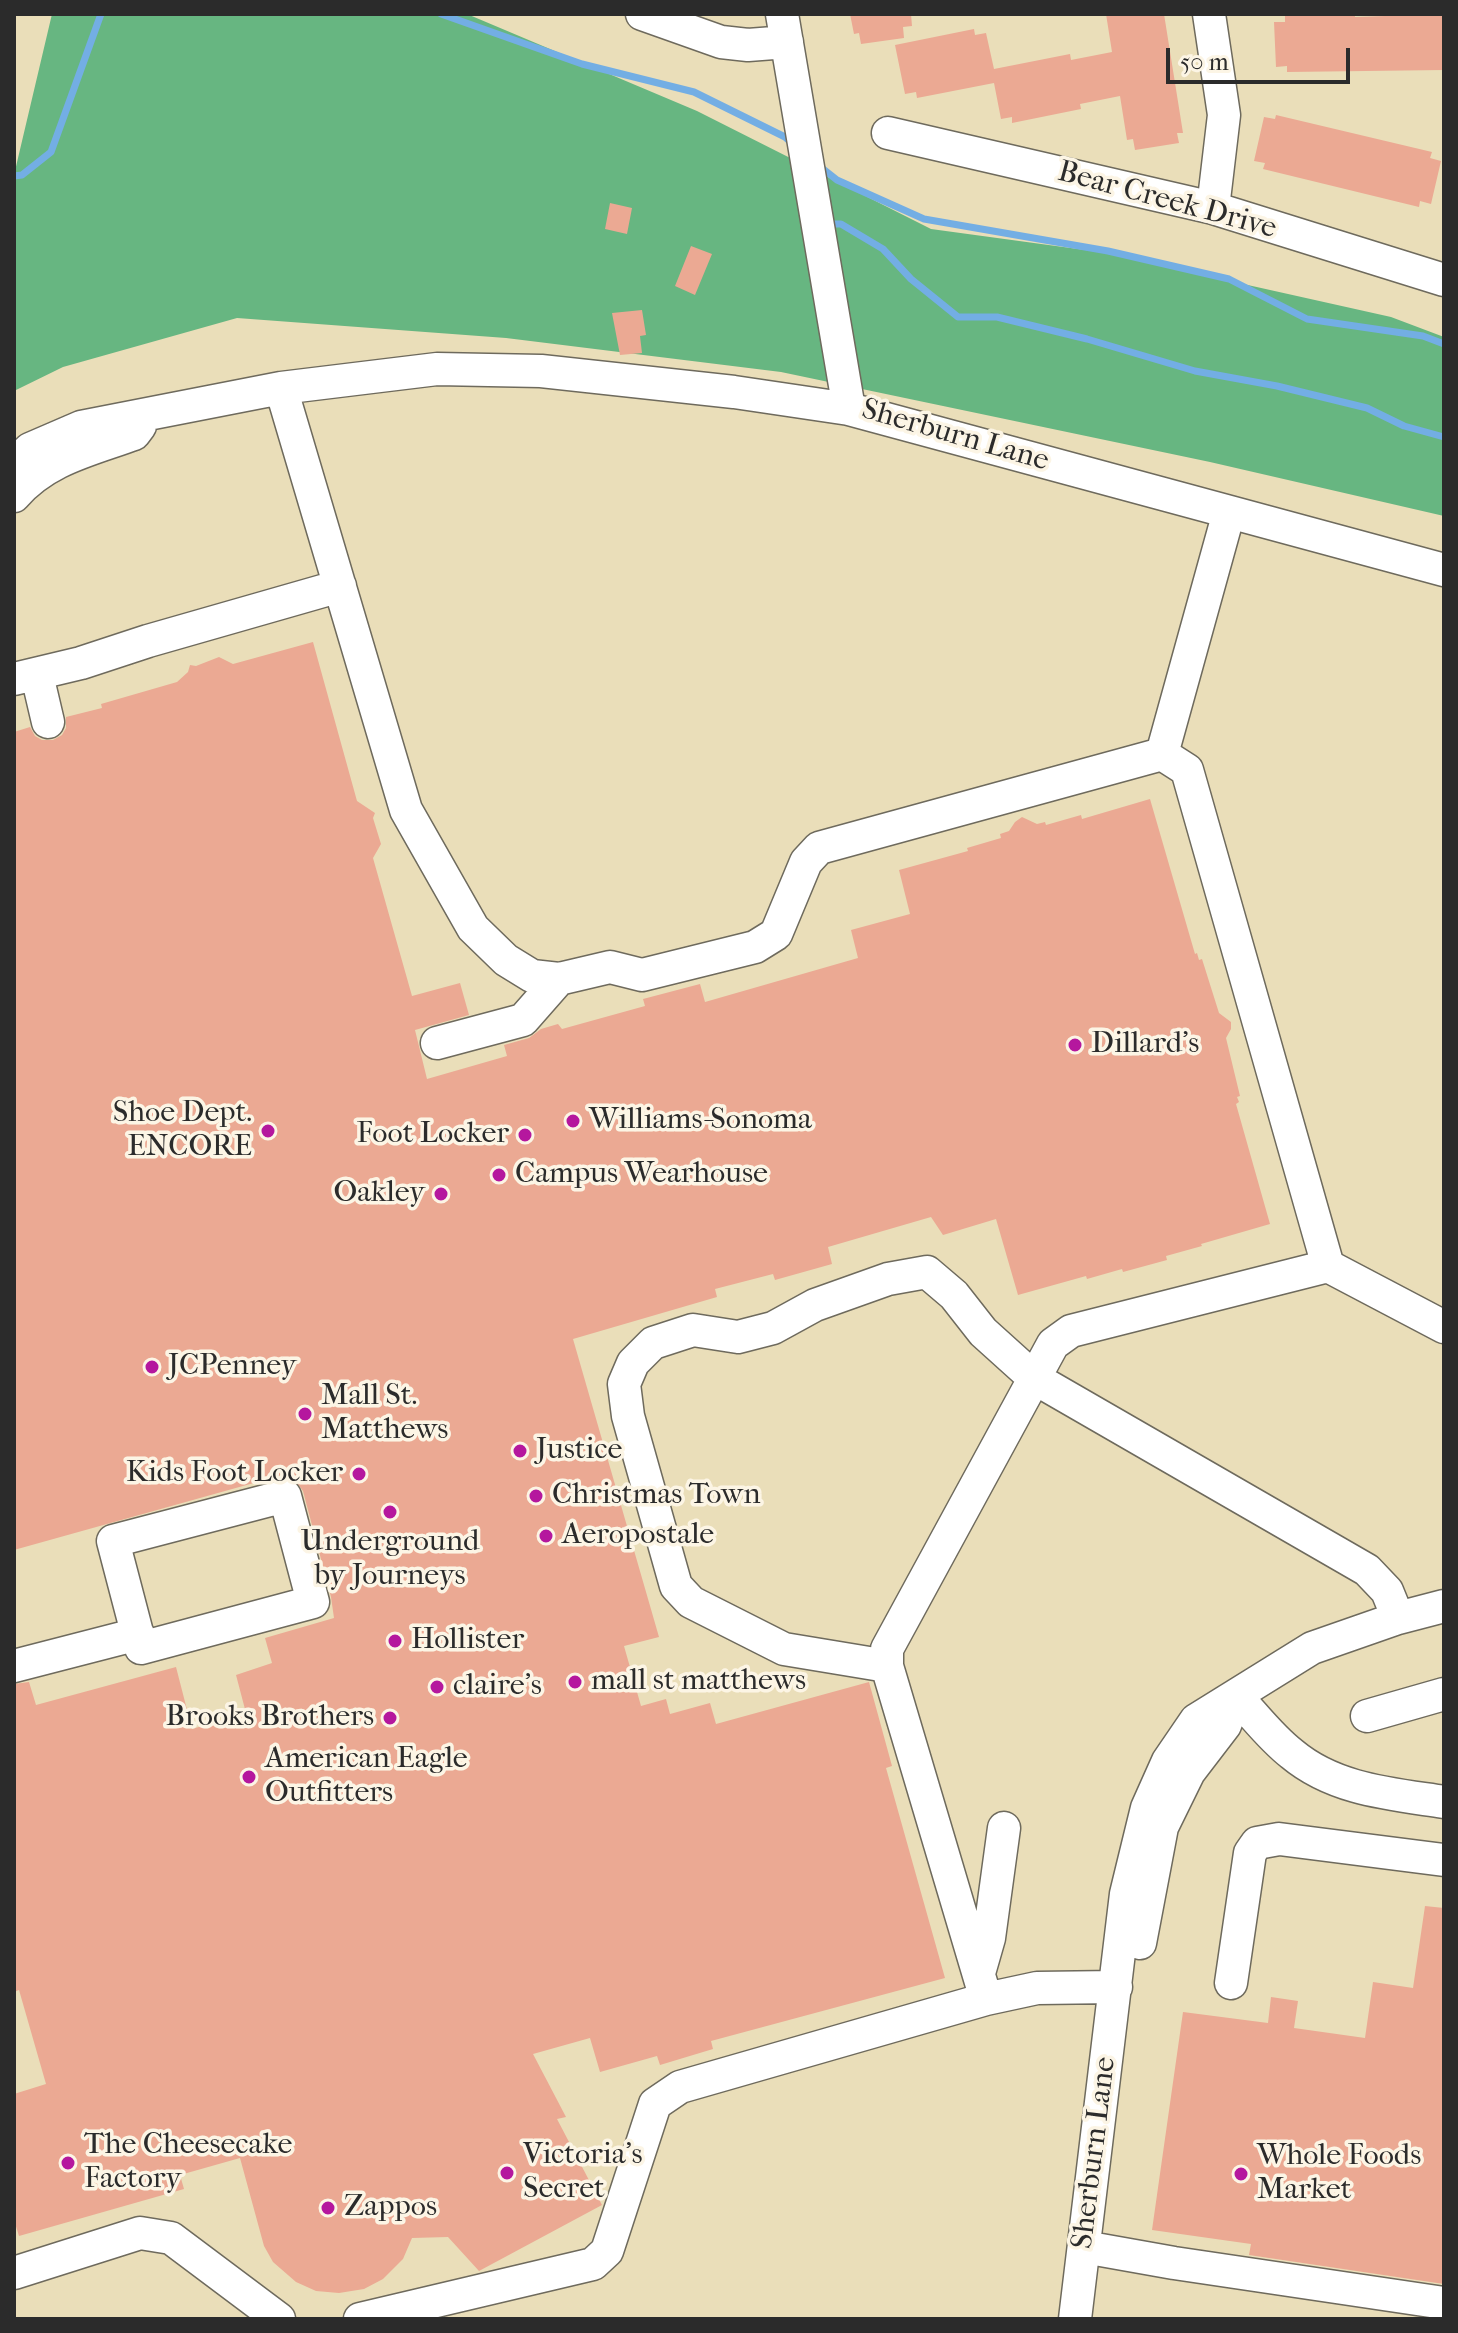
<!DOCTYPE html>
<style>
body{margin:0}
#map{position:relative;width:1458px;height:2333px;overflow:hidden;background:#eadeb9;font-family:"IM FELL French Canon",serif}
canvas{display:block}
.frame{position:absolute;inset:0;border:16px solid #2b2b2b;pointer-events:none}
.scale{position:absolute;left:1166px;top:48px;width:184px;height:36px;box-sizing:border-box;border:4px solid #2b2b2b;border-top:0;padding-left:10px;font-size:24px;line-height:28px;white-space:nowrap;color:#2b2b2b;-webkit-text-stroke:6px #fcf5e5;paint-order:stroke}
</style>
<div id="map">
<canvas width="1458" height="2333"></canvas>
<div class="frame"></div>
<div class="scale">50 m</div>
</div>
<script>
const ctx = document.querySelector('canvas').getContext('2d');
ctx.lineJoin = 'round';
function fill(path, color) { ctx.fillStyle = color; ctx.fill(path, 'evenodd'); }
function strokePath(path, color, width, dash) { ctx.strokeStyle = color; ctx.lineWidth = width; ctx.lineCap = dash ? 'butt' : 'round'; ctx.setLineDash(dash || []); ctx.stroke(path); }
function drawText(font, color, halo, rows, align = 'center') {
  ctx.font = font + ' "IM FELL French Canon",serif'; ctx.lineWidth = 7; ctx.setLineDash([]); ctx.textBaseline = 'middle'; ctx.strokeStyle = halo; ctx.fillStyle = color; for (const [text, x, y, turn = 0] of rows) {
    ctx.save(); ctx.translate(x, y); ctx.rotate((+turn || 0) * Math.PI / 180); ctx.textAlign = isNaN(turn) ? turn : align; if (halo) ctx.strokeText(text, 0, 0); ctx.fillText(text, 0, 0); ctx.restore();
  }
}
fill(new Path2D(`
 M 52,14 L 467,14 L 697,111 L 931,229 L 1100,252 L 1391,317 L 1444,337 L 1444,516 L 1210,462 L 781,372 L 506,338 L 237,318 L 63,367 L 14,391 L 14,175 Z`), '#67b681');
strokePath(new Path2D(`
 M 441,14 L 582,64 L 694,92 L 785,137 L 793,144
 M 818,165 L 837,180 L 924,219 L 1108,251 L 1229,279 L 1307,319 L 1423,336 L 1444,344
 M 14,176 L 22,175 L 51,152 L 101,14
 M 828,224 L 841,224 L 883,249 L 911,279 L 958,317 L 997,317 L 1087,339 L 1195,371 L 1277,386 L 1367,408 L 1404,426 L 1444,437`), '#73aee4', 7);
fill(new Path2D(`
 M 850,14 L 911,14 L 912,26 L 903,27 L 904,38 L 861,44 L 859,33 L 854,34 Z
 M 1106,14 L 1164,14 L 1183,133 L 1177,133 L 1179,143 L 1135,150 L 1133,139 L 1127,140 L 1120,96 L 1080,104 L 1081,109 L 1012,123 L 1012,117 L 1001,119 L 994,83 L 917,98 L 916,92 L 905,94 L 895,45 L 974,29 L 975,35 L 986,33 L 994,69 L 1070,54 L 1071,60 L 1112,52 Z
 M 1355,14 L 1355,17 L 1444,14 L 1444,70 L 1287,72 L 1287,66 L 1276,67 L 1274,22 L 1285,22 L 1285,16 Z
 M 1276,115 L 1432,152 L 1430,158 L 1441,161 L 1431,204 L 1420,201 L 1419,207 L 1263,169 L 1265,163 L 1254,161 L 1264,117 L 1275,119 Z
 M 610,203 L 632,208 L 627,234 L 605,229 Z
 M 691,246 L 712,254 L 695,295 L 675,286 Z
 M 642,310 L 646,335 L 640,336 L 642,353 L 620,355 L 612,313 Z
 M 313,642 L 357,801 L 375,813 L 373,818 L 381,844 L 373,858 L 412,996 L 460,983 L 469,1015 L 415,1030 L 427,1079 L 507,1056 L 504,1045 L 529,1038 L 541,1029 L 558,1024 L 562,1029 L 645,1006 L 643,999 L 700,984 L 705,1002 L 858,958 L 851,930 L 910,914 L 899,870 L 968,851 L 967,848 L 1001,838 L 1000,834 L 1009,831 L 1015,822 L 1022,817 L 1037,824 L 1045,822 L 1046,825 L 1081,815 L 1082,819 L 1150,799 L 1195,954 L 1197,953 L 1199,960 L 1202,959 L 1219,1013 L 1231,1022 L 1231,1029 L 1226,1038 L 1240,1096 L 1237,1097 L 1239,1102 L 1236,1104 L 1270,1224 L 1201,1244 L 1202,1246 L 1166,1256 L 1167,1260 L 1123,1272 L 1122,1269 L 1087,1279 L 1086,1276 L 1018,1295 L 996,1219 L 943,1235 L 931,1217 L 828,1247 L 832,1264 L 775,1280 L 773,1274 L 715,1289 L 717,1297 L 573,1339 L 659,1637 L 624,1646 L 641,1706 L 666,1699 L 670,1714 L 710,1703 L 716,1724 L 869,1682 L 892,1766 L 886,1768 L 945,1978 L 711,2041 L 713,2049 L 660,2065 L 657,2056 L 600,2072 L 590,2038 L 533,2054 L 566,2117 L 557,2119 L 602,2205 L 479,2271 L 448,2237 L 412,2238 L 403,2259 L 383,2279 L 364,2289 L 339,2293 L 316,2291 L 296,2282 L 273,2262 L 264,2246 L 240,2158 L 180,2175 L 184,2189 L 19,2236 L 14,2220 L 14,2094 L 46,2084 L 19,1990 L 14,1992 L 14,1684 L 29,1682 L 36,1705 L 176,1667 L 192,1729 L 246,1713 L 236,1675 L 272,1663 L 265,1638 L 334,1618 L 331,1597 L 303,1491 L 295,1480 L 293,1472 L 14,1550 L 14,732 L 30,727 L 35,736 L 42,740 L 53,740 L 62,735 L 66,728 L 66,717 L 102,708 L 101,704 L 177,682 L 188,672 L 190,665 L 196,666 L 219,657 L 233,664 Z
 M 1425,1906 L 1444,1908 L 1444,2284 L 1249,2255 L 1251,2244 L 1152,2230 L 1183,2012 L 1268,2023 L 1271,1997 L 1298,2001 L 1294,2028 L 1365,2038 L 1373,1982 L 1413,1988 Z`), '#eba993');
const minor = new Path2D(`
 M 642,14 L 721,42 L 748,45 L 787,42
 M 782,14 L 849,409
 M 1209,14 L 1224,115 L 1213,208
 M 888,133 L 1213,208 L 1444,280
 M 281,388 L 406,810 L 473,928 L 506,960 L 532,976 L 559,979 L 610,967 L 642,975 L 755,947 L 776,934 L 806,862 L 819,848 L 1162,754 L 1229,512
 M 14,464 L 30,449 L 81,427 L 281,388 L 437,369 L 541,371 L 734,392 L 849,409 L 1444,570
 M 14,496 C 46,459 90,450 134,434 L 140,426
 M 37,675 L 48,722
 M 14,679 L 81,663 L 148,641 L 340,586
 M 1162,754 L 1187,770 L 1328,1266 L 1444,1327
 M 437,1043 L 523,1020 L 559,979
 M 285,1496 L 313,1602 L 141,1648 L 113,1541 Z
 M 14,1666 L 138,1634
 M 887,1666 L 784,1649 L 691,1602 L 676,1586 L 628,1416 L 624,1384 L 633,1363 L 653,1343 L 693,1330 L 738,1337 L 773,1328 L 815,1305 L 888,1279 L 927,1272 L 954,1295 L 983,1332 L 1034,1378 L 1367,1570 L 1387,1591 L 1398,1618
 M 1236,1696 C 1254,1715 1271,1738 1292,1754 C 1335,1790 1392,1794 1444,1802
 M 1367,1716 L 1444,1694
 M 1140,1943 L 1162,1827 L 1189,1772 L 1225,1725 L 1236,1696
 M 979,1973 L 989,1938 L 1004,1828
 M 1231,1983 L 1250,1853 L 1257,1843 L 1279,1839 L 1444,1860
 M 986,1999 L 887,1666 L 887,1649 L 1053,1344 L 1071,1331 L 1328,1266
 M 1084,2247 L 1174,2263 L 1444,2303
 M 14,2273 L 140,2233 L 171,2238 L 279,2319
 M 360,2319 L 593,2264 L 607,2251 L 655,2104 L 680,2087 L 986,1999 L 1037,1988 L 1116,1987
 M 1075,2319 L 1126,1894 L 1147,1808 L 1168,1761 L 1196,1720 L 1312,1648 L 1398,1618 L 1444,1606`);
strokePath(minor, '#6e6a5d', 35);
strokePath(minor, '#fff', 32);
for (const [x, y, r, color] of [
 [1075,1045,8,"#b5179e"],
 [573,1121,8,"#b5179e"],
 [268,1131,8,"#b5179e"],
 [525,1135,8,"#b5179e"],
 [499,1175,8,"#b5179e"],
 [441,1194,8,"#b5179e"],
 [152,1367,8,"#b5179e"],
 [305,1414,8,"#b5179e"],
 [520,1451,8,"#b5179e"],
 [359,1474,8,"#b5179e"],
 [536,1496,8,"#b5179e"],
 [390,1512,8,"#b5179e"],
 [546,1536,8,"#b5179e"],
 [395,1641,8,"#b5179e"],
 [575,1682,8,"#b5179e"],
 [437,1687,8,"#b5179e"],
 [390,1718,8,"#b5179e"],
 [249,1777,8,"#b5179e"],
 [68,2163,8,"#b5179e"],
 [507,2173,8,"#b5179e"],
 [1241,2174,8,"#b5179e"],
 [328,2208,8,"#b5179e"]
]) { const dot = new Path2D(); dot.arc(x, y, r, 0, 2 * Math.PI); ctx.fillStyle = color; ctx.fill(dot); strokePath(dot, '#fcf5e5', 3); }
drawText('30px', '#2b2b2b', '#fcf5e5', [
 ["Bear Creek Drive",1167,201,15],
 ["Sherburn Lane",955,436,16],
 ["Sherburn Lane",1095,2153,-83]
]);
drawText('30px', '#2b2b2b', '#fcf5e5', [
 ["Dillard's",1091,1045],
 ["Shoe Dept.",252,1114,"right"],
 ["ENCORE",252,1148,"right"],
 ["Williams-Sonoma",589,1121],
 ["Foot Locker",509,1135,"right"],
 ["Campus Wearhouse",515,1175],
 ["Oakley",425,1194,"right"],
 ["JCPenney",168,1367],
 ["Mall St.",321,1397],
 ["Matthews",321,1431],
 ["Justice",536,1451],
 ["Kids Foot Locker",343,1474,"right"],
 ["Christmas Town",552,1496],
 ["Aeropostale",562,1536],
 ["Underground",390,1543,"center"],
 ["by Journeys",390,1577,"center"],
 ["Hollister",411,1641],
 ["mall st matthews",591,1682],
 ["claire's",453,1687],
 ["Brooks Brothers",374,1718,"right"],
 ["American Eagle",265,1760],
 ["Outfitters",265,1794],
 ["The Cheesecake",84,2146],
 ["Factory",84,2180],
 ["Victoria's",523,2156],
 ["Secret",523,2190],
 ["Whole Foods",1257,2157],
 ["Market",1257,2191],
 ["Zappos",344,2208]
], 'left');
</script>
